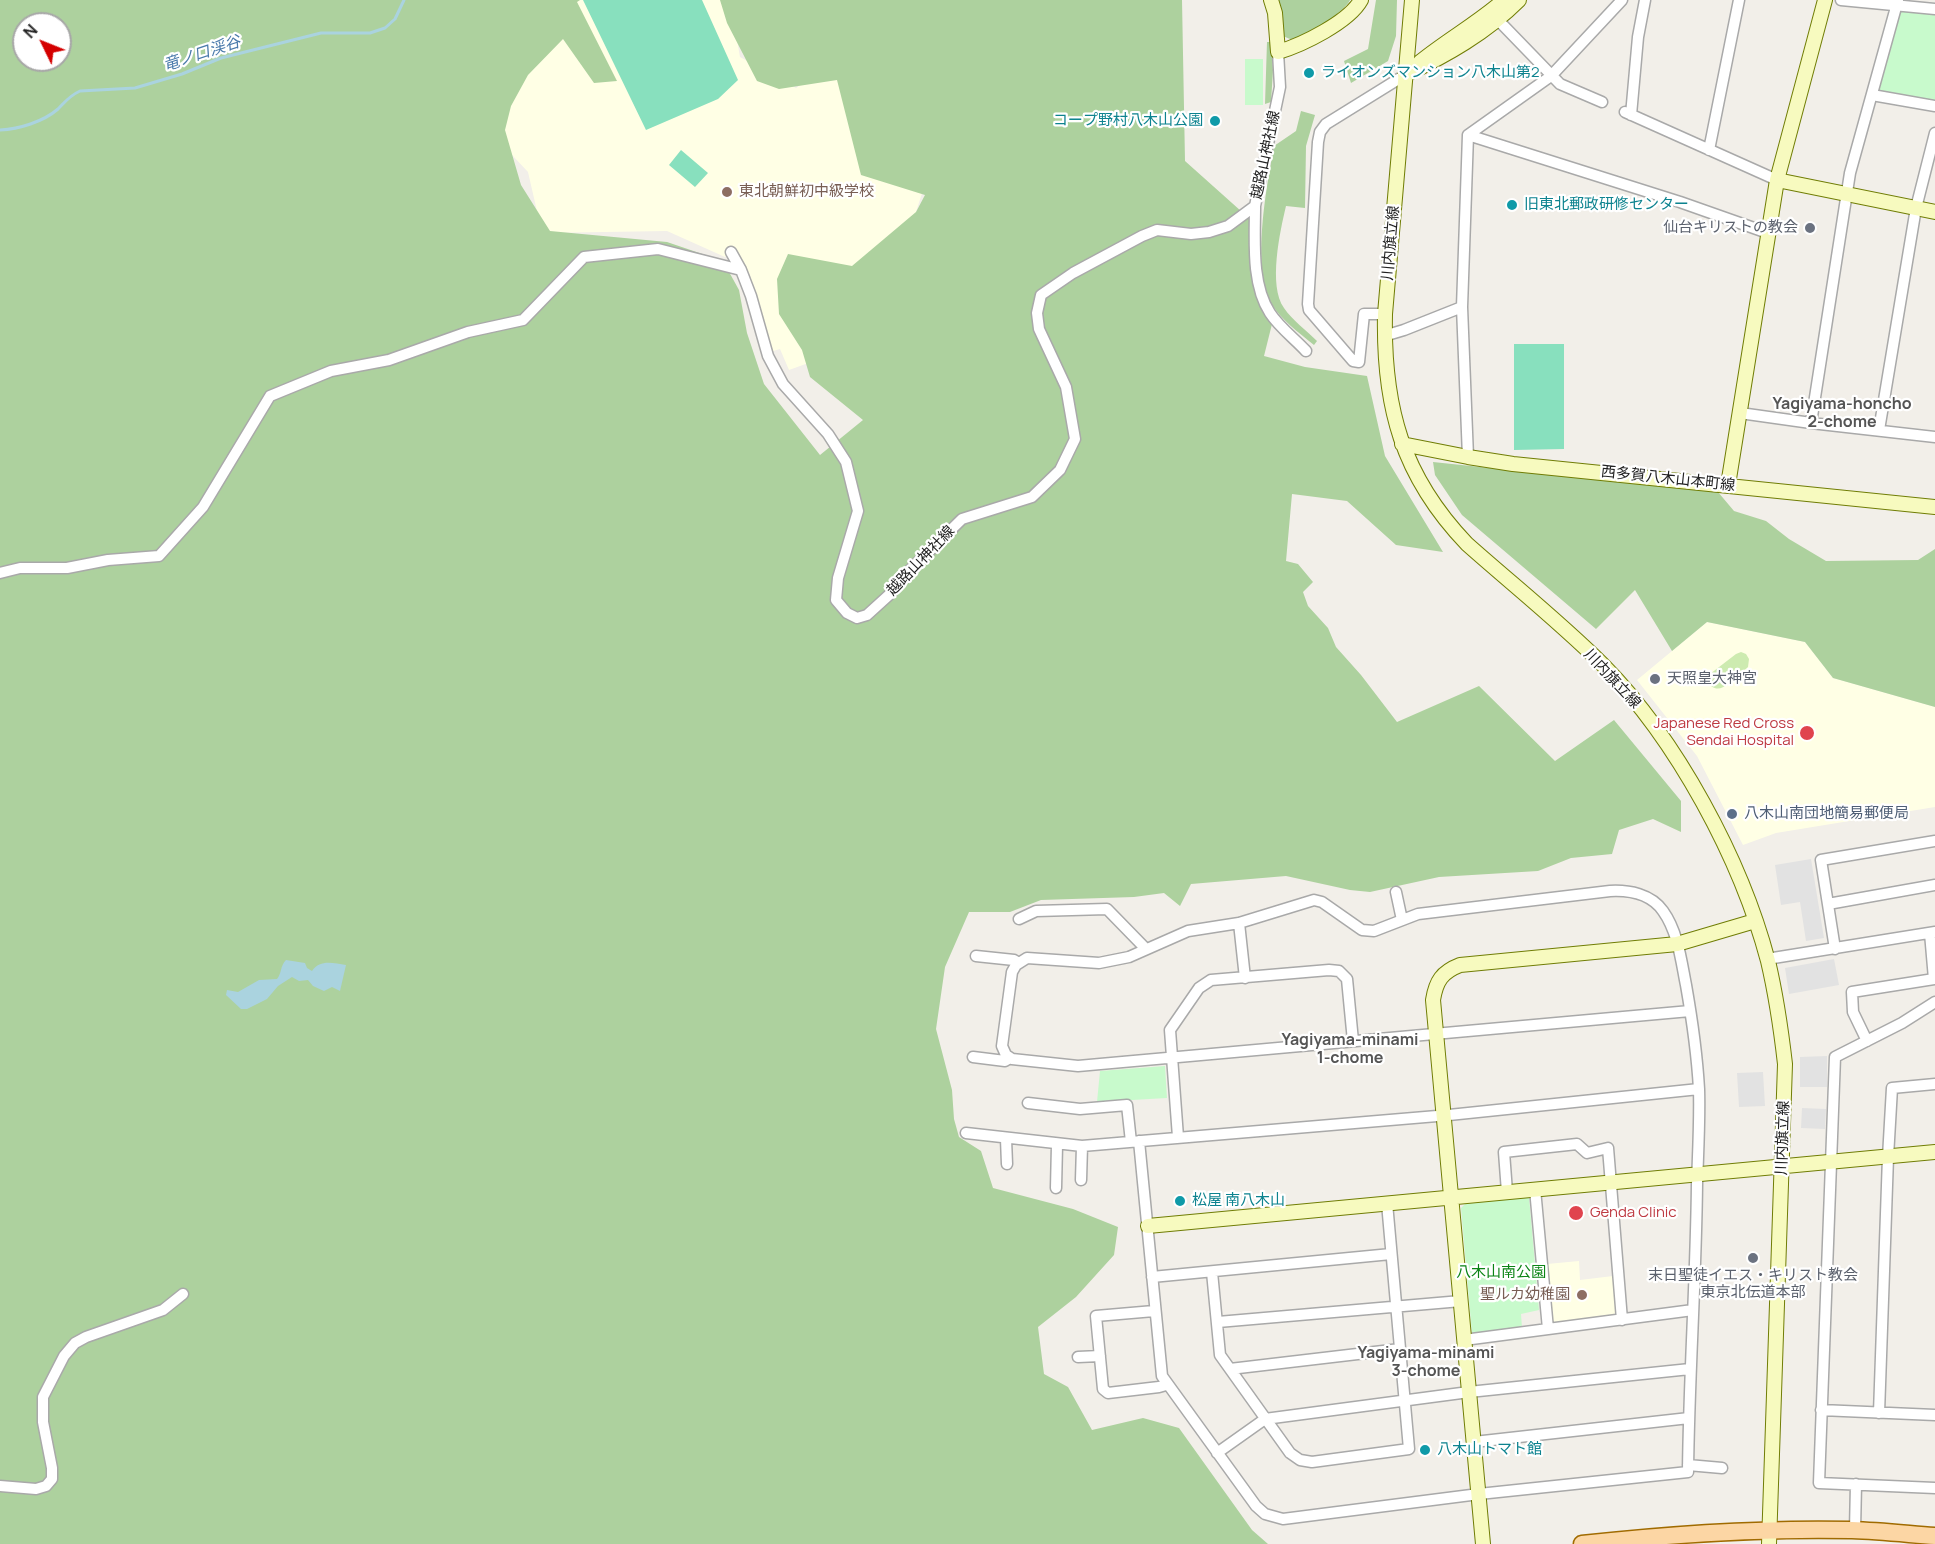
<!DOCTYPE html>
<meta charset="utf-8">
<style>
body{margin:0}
#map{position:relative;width:1935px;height:1544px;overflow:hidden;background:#f2efe9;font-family:Manrope,sans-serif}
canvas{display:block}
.north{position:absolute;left:12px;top:12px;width:60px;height:60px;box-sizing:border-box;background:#fff;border:2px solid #a7a7a7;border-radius:50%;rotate:313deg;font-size:16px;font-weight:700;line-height:24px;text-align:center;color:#222}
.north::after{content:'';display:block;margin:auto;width:21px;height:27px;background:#d40000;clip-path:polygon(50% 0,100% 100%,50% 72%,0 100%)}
</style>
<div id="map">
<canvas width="1935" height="1544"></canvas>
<div class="north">N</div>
</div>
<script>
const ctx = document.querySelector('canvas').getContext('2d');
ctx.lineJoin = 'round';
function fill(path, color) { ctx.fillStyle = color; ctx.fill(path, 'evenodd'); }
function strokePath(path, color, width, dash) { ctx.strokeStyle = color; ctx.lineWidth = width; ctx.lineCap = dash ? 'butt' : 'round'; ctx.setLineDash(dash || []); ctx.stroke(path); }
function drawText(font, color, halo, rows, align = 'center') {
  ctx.font = font + ' Manrope,"Noto Sans JP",sans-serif'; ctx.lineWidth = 4.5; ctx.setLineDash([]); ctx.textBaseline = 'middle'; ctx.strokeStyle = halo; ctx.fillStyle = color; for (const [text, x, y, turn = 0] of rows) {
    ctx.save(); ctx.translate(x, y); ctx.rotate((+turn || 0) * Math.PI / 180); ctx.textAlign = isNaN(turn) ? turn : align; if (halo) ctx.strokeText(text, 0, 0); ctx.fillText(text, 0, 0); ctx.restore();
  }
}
fill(new Path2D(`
 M 570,0 L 730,0 L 740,57 L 796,88 L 880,28 L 945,121 L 916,212 L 850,348 L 789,370 L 780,349 L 770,352 L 750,275 L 735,247 L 725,257 L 667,231 L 542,233 L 528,172 L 499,141 L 506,88 Z
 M 1707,622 L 1805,642 L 1833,678 L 1935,707 L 1935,807 L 1776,833 L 1743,845 L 1697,756 L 1637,680 Z
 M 1579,1261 L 1580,1280 L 1613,1276 L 1617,1311 L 1612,1316 L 1557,1324 L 1552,1320 L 1547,1264 Z`), '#ffffe5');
fill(new Path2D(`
 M 1741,652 L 1746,654 L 1749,659 L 1748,667 L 1739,675 L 1737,673 L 1727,681 L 1728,684 C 1722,688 1718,691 1711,686 L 1708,680 L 1710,674 L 1736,654 Z`), '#cdebb0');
fill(new Path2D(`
 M 0,0 L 580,0 L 577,2 L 617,81 L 594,83 L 563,39 L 528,75 L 511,106 L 505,130 L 521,185 L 550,231 L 667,242 L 723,261 L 739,290 L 747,333 L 764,384 L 820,455 L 863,420 L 810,377 L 802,350 L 779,314 L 777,279 L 788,254 L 852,266 L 916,212 L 925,195 L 861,175 L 837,80 L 779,89 L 757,81 L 727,23 L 720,0 L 1182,0 L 1185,161 L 1251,220 C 1252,256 1248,295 1272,324 L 1264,356 L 1305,367 L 1367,376 L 1385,456 L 1443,552 L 1396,545 L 1347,501 L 1292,494 L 1286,561 L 1298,564 L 1313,582 L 1303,592 L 1308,606 L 1328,628 L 1336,647 L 1361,675 L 1397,722 L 1479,686 L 1555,761 L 1614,720 L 1681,801 L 1681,832 L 1653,819 L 1619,830 L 1612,854 L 1571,858 L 1538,871 L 1439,877 L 1370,892 L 1350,890 L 1286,876 L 1191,884 L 1180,906 L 1164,893 L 1134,897 L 1041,900 L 1010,912 L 969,912 L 945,967 L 936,1029 L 952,1090 L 954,1119 L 959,1137 L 981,1151 L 993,1188 L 1073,1209 L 1118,1227 L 1114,1255 L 1076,1297 L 1038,1327 L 1044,1374 L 1068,1387 L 1092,1430 L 1143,1418 L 1179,1428 L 1252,1530 L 1268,1544 L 0,1544 ZM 24,24 L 60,24 L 60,60 L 24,60 Z
 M 1278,0 L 1350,0 C 1346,10 1312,33 1301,38 C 1294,41 1289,39 1283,36 L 1282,11 Z
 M 1376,0 L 1397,0 L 1396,36 L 1388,61 L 1351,83 L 1344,61 L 1368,49 Z
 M 1267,42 L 1271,42 L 1273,70 L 1271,102 L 1265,104 Z
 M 1301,111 L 1315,115 L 1306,146 L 1305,208 L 1286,206 C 1280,231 1268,286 1284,308 C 1292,320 1307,331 1317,341 L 1314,345 C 1298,332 1281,320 1271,303 C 1251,268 1267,184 1274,146 L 1296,131 Z
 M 1433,462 L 1718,492 L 1734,511 L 1766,521 L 1789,539 L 1826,561 L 1918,560 L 1935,549 L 1935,707 L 1833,678 L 1805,642 L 1707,622 L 1672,651 L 1635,590 L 1596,629 L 1462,515 L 1435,475 Z`), '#add19e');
fill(new Path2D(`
 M 1901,7 L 1935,12 L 1935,102 L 1876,93 Z
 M 1245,59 L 1263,59 L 1263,105 L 1245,105 Z
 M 1165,1066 L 1167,1098 L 1097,1102 L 1100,1071 Z
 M 1529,1197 L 1539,1310 L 1521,1314 L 1522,1328 L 1472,1334 L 1461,1208 L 1466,1203 Z`), '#c8facc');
fill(new Path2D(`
 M 583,0 L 702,0 L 738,80 L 718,99 L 646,130 Z
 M 681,150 L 708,173 L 695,187 L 669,165 Z
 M 1514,344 L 1564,344 L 1564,449 L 1514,450 Z`), '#88e0be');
fill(new Path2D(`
 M 1811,859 L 1824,938 L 1806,941 L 1800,902 L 1781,905 L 1775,865 Z
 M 1834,959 L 1839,985 L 1789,994 L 1785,968 Z
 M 1827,1056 L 1827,1087 L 1800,1087 L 1800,1057 Z
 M 1763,1072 L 1765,1106 L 1739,1107 L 1737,1073 Z
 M 1802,1108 L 1826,1109 L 1825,1129 L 1801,1128 Z`), '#e2e2e2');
fill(new Path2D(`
 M 286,960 L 305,963 L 307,968 L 312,971 C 320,959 333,963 346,965 L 340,991 L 332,987 L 324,991 L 313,986 L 308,980 L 299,981 L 292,977 L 278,986 L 267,999 L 247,1009 L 241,1009 L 226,995 L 227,990 L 238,992 L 259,980 L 277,979 C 282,973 280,966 286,960 Z`), '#aad3df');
strokePath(new Path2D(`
 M 0,130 C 19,129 43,122 58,109 C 65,102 69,96 80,91 L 135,88 L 182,74 L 221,58 L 321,33 L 370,33 L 385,28 L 395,19 L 404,0`), '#aad3df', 3);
const street = new Path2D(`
 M 1841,0 L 1935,9
 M 1498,20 L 1560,84 L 1602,102
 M 1872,95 L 1935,106
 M 1625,112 L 1777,180
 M 1631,115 L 1638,37 L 1645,0
 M 1468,135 L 1680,202 L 1768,233
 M 1709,150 L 1739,0
 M 1255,206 C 1255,240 1251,284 1270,313 C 1279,327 1295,339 1306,351
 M 731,252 L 741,270 L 751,296 L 768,356 L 783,384 L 828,434 L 846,462 L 858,511 L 838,578 L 836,600 L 847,613 L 857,618 L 867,615 L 889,595 L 910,570 L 962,519 L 1032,497 L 1060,470 L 1075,439 L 1066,387 L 1039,329 L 1037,313 L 1041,295 L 1073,273 L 1142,236 L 1157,230 L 1191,234 L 1209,232 L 1228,226 L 1255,206 L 1280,87 L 1278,52
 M 1385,314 L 1364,314 L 1359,362 L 1353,361 L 1309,310 L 1308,304 L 1318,142 L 1320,132 L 1326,124 L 1405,75
 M 1384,336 L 1404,330 L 1462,307
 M 1740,413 L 1811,423 L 1935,437
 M 1811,423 L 1850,173 L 1898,0
 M 1879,430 L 1916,208 L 1935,133
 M 1468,457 L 1462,307 L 1468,135 L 1551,76 L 1622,0
 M 0,573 L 20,568 L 67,568 L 108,560 L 159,556 L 203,507 L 270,396 L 331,371 L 389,360 L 468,332 L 523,320 L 584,257 L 658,249 L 741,270
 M 1396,892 L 1402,920
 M 1828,904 L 1935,885
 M 1019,919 L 1036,911 L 1107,909 L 1146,949
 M 1239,923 L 1245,978
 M 1835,949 L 1821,860 L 1935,841
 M 976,956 L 1014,960 L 1019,963
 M 1767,959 L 1935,932
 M 1935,1002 L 1902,1023 L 1835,1057 L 1819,1483 L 1935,1488
 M 1867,1041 L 1853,1012 L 1852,992 L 1934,979 L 1930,933
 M 973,1057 L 1005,1061 L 1010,1058
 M 1028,1103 L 1080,1109 L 1127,1105 L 1131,1142
 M 966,1133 L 1082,1146 L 1449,1115 L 1699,1089
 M 1178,1137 L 1170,1030 L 1199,988 L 1211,980 L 1329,970 L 1339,971 L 1347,979 L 1353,1041
 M 1006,1139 L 1007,1164
 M 1139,1141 L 1162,1376 L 1256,1506 L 1265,1514 L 1283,1519 L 1479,1494 L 1688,1472 C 1689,1376 1696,1280 1697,1184 C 1698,1153 1700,1120 1699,1089 C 1697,1054 1692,1019 1686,985 C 1681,960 1678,932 1663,911 C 1651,894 1629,890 1610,891 L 1418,914 L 1374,931 L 1362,930 L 1322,902 L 1314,900 L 1239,923 L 1188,931 L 1129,957 L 1099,963 L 1027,958 L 1016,965 L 1012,972 L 1002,1046 L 1006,1055 L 1012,1059 L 1078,1066 L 1690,1011
 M 1081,1180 L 1082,1146
 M 1056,1188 L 1057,1145
 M 1535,1189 L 1548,1329
 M 1507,1192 L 1504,1152 L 1577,1144 L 1587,1153 L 1608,1148 L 1622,1320
 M 1212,1272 L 1220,1355 L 1290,1453 L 1300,1460 L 1312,1462 L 1409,1449 L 1387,1203
 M 1152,1277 L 1391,1254
 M 1154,1311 L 1096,1316 L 1103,1389 L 1108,1393 L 1159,1387 L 1166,1385
 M 1218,1322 L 1461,1301
 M 1464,1340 L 1693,1310
 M 1078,1357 L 1100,1356
 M 1230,1369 L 1400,1349
 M 1821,1410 L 1935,1415
 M 1879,1413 L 1888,1157 L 1892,1088 L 1935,1084
 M 1474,1442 L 1689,1418
 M 1217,1453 L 1265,1419 L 1469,1392 L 1690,1369
 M 1688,1465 L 1722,1468
 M 0,1486 L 36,1489 L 46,1486 L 52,1479 L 52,1468 L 43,1422 L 43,1397 L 64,1356 L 75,1343 L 86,1337 L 163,1310 L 183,1294
 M 1855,1530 L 1856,1484`);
const secondary = new Path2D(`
 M 1271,0 L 1275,13 L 1278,52 C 1302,45 1349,22 1361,0
 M 1412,0 L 1385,314 C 1383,407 1402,476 1467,544 C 1512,584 1561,623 1603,665 C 1677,740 1741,859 1768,961 C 1776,995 1781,1029 1785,1064 L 1769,1544
 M 1420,62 C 1447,40 1478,23 1504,0
 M 1405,75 C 1447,55 1486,33 1519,0
 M 1777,180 L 1935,212
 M 1402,444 L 1468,457 L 1513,464 L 1935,507
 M 1728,485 L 1777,180 L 1825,0
 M 1148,1226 L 1935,1152
 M 1483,1544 L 1433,1000 C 1436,981 1442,972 1460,965 L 1677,944 L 1755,921`);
const primary = new Path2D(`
 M 1582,1544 C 1672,1534 1762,1528 1852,1530 C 1880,1531 1908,1534 1935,1536`);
strokePath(street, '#a9a9a9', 13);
strokePath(secondary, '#707d05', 16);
strokePath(primary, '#a06b00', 19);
strokePath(street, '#fff', 10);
strokePath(secondary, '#f7fabf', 14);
strokePath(primary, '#fcd6a4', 16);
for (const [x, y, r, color] of [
 [1309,73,6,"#0f9aa8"],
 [1215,121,6,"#0f9aa8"],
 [727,192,6,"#8d6e63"],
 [1512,205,6,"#0f9aa8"],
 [1810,228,6,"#6b7280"],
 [1655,679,6,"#6b7280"],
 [1807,733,8,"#e0444e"],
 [1732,814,6,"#5c6f8a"],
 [1180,1201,6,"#0f9aa8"],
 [1576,1213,8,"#e0444e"],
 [1753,1258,6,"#6b7280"],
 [1582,1295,6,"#8d6e63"],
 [1425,1450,6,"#0f9aa8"]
]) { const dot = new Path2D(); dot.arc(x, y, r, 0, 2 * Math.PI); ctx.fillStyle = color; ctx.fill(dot); strokePath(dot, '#fff', 2); }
drawText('15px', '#0d838f', '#fff', [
 ["ライオンズマンション八木山第2",1321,73],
 ["コープ野村八木山公園",1203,121,"right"],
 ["旧東北郵政研修センター",1524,205],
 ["松屋 南八木山",1192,1201],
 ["八木山トマト館",1437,1450]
], 'left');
drawText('15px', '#222', '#fff', [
 ["越路山神社線",1266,155,-78],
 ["川内旗立線",1391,243,-85],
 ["西多賀八木山本町線",1668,479,6],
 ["越路山神社線",921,561,-46],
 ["川内旗立線",1612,679,47],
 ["川内旗立線",1783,1138,-88]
]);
drawText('15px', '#785e54', '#fff', [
 ["東北朝鮮初中級学校",739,192],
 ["聖ルカ幼稚園",1570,1295,"right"]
], 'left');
drawText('15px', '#5b616d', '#fff', [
 ["仙台キリストの教会",1798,228],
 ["天照皇大神宮",1667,679,"left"],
 ["末日聖徒イエス・キリスト教会",1753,1276,"center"],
 ["東京北伝道本部",1753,1293,"center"]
], 'right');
drawText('15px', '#be3a42', '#fff', [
 ["Japanese Red Cross",1794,724],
 ["Sendai Hospital",1794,741],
 ["Genda Clinic",1590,1213,"left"]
], 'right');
drawText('15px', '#4e5e75', '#fff', [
 ["八木山南団地簡易郵便局",1744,814]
], 'left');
drawText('15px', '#0c8416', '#fff', [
 ["八木山南公園",1501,1273]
]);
drawText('italic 16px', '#4a7aab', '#fff', [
 ["竜ノ口渓谷",202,54,-18]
]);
drawText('bold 16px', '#555', '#fff', [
 ["Yagiyama-honcho",1842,405],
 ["2-chome",1842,423],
 ["Yagiyama-minami",1350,1041],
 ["1-chome",1350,1059],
 ["Yagiyama-minami",1426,1354],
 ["3-chome",1426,1372]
]);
</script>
